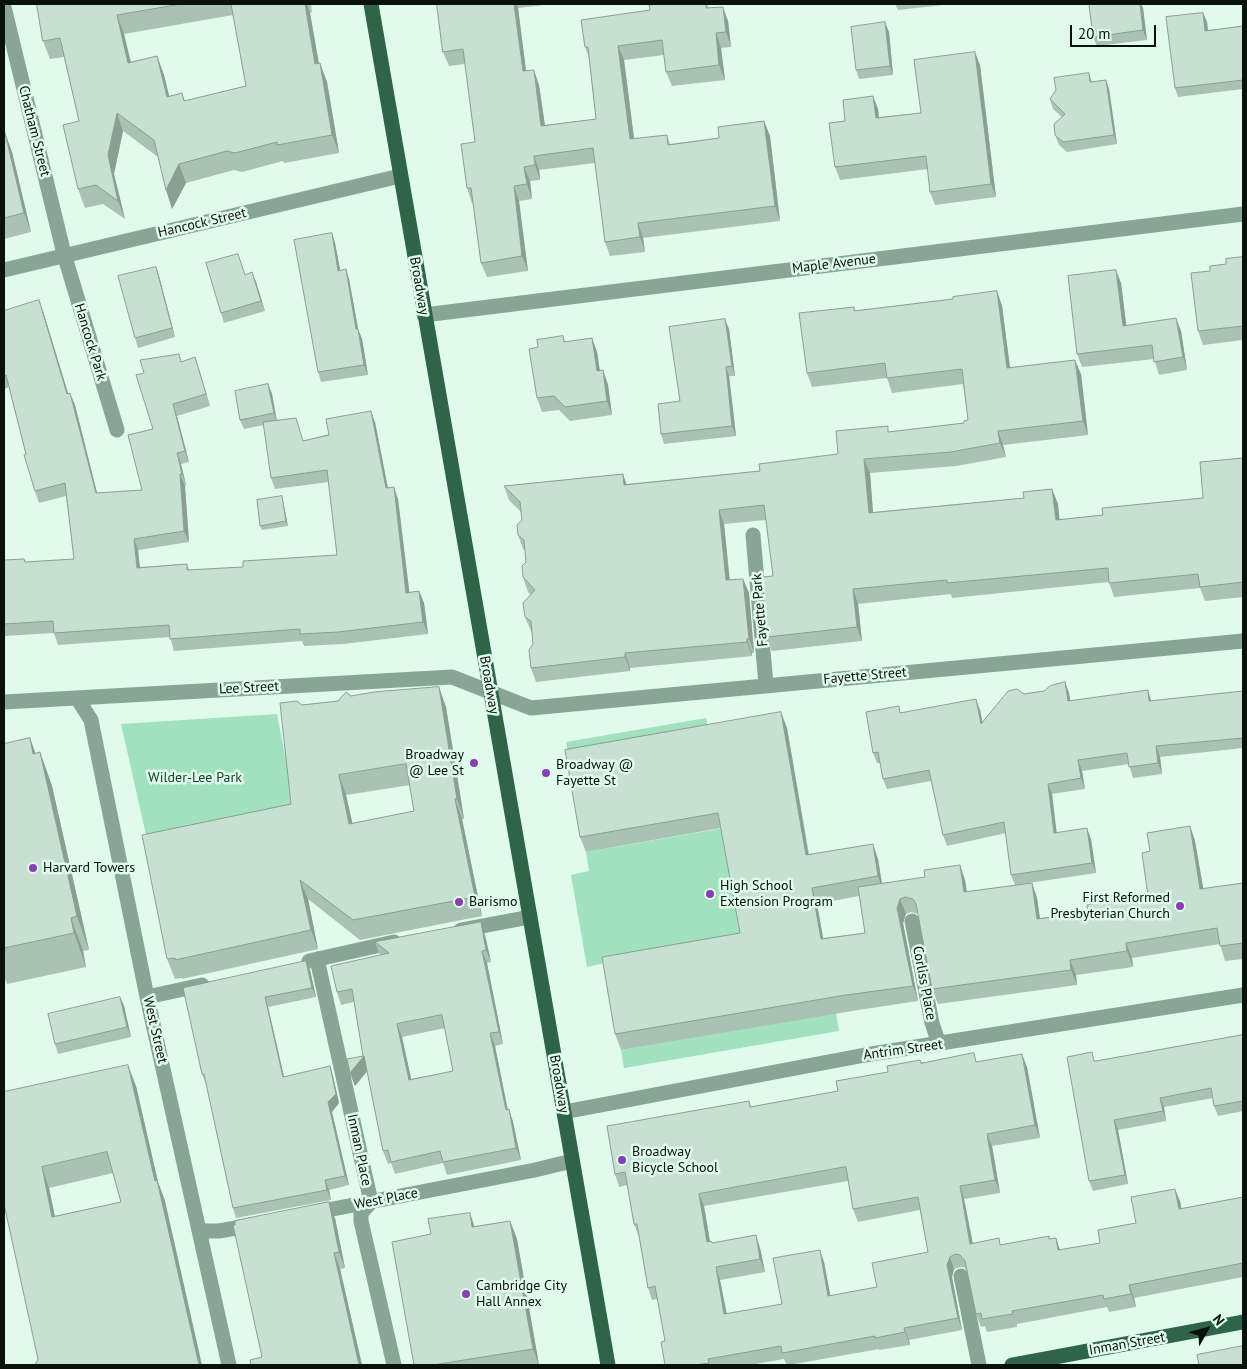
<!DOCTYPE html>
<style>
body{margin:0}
#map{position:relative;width:1247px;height:1369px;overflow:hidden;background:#e0fbeb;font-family:"PT Sans",sans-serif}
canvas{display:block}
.frame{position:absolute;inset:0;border:5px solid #08110c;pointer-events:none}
.north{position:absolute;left:1182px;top:1304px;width:50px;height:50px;-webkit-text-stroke:4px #e0fbeb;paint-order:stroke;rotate:52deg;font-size:14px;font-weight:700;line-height:20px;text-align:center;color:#08110c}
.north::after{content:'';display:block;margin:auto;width:18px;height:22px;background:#08110c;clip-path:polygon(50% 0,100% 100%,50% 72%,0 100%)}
.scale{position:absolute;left:1070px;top:25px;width:86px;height:22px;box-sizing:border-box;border:2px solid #08110c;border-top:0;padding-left:6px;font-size:15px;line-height:18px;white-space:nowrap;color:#08110c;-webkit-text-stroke:4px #e0fbeb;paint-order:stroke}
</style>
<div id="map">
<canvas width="1247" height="1369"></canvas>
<div class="frame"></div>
<div class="north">N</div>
<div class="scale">20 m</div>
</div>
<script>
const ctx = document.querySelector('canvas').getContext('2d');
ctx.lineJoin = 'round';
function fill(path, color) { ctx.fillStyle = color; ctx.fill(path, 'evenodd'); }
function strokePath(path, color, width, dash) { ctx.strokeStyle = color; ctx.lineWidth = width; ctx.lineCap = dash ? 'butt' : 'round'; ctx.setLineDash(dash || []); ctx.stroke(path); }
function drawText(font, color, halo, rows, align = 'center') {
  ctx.font = font + ' "PT Sans",sans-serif'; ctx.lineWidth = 5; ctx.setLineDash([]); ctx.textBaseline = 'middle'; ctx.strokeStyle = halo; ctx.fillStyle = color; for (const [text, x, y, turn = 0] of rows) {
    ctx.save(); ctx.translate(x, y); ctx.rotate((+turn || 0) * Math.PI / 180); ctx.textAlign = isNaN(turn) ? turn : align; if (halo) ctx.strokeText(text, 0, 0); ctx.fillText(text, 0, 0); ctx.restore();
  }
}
fill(new Path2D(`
 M 277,714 L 297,817 L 149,848 L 121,724 Z
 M 706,718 L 711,741 L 570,765 L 566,742 Z
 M 724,828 L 745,948 L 606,963 L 587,967 L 571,875 L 589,871 L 586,852 Z
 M 836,1013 L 839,1031 L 624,1068 L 621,1050 Z`), '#a1e1bd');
strokePath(new Path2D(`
 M 4,7 L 64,254 L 117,430
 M 4,270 L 400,176
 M 424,315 L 1243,214
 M 753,535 L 766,685
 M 77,698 L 91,720 L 147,997 L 229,1365
 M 4,702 L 452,677 L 531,708 L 1243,641
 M 912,921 L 932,1023 L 939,1044
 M 461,930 L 530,917
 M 317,959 L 371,1202 L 361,1213 L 361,1221 L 394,1365
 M 309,961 L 394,942
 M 147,997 L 202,985
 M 564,1112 L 865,1055 L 1243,995
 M 312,1213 L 535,1170 L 572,1161
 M 200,1231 L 219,1231 L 253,1225
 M 961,1276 L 979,1365`), '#89a695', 15);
strokePath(new Path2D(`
 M 371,4 L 608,1365
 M 1012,1365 L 1243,1322`), '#2e6549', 15);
fill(new Path2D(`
 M 37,4 L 311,4 L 312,12 L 310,13 L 319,63 L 327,82 L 339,153 L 284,163 L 283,161 L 242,172 L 234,170 L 186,183 L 172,209 L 158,157 L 123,131 L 114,174 L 125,219 L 103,204 L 85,208 L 78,189 L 79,121 L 64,57 L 50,59 L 43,41 ZM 233,15 L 246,86 L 185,101 L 182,93 L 169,96 L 164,75 L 157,56 L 131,62 L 124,34 Z
 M 437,4 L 553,4 L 518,8 L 526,71 L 539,85 L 545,125 L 596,119 L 589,58 L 585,47 L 662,4 L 707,4 L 709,8 L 728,21 L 731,47 L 721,48 L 725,80 L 672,86 L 666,72 L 664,55 L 624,60 L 634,139 L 667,135 L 670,144 L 719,138 L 764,121 L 770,136 L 780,221 L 643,238 L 645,252 L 610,256 L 605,242 L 595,163 L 539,170 L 540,180 L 530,181 L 532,199 L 519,201 L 528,271 L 487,277 L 481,263 L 473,203 L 472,203 L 467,188 L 475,142 L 465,64 L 449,66 L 443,52 Z
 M 895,4 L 952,4 L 898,10 Z
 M 1143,8 L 1147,40 L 1097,46 L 1093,37 Z
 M 1203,13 L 1207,22 L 1208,30 L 1243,26 L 1243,89 L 1178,97 L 1175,88 Z
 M 889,32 L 893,75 L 859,79 L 856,70 Z
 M 980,65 L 996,197 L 935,205 L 930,192 L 928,169 L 840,180 L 835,167 L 845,121 L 873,96 L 878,109 L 879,117 L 921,113 Z
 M 1089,73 L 1092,82 L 1106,80 L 1109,89 L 1117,144 L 1067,152 L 1059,145 L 1055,135 L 1062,117 L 1053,109 L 1050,99 Z
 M 5,133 L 12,152 L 31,232 L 4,239 L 4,134 Z
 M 332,233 L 335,243 L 340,270 L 349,279 L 358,329 L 362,339 L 368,375 L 321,382 L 318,372 Z
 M 1243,257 L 1243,340 L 1203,345 L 1198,331 L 1210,271 Z
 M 156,267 L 159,276 L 175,337 L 138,348 L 135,338 Z
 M 245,275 L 256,282 L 265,311 L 224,323 L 221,313 Z
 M 1121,283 L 1126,326 L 1181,331 L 1187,370 L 1159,375 L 1154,359 L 1082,367 L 1077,354 Z
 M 997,291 L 1002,306 L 1010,368 L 1081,374 L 1088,435 L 1003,445 L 1006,457 L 956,466 L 870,473 L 873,512 L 1024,498 L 1052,489 L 1058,504 L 1059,520 L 1103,515 L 1203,498 L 1243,458 L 1243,597 L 1205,601 L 1200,588 L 1114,597 L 1109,582 L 952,598 L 951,594 L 858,604 L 862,641 L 772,651 L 767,637 L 773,576 L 766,520 L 724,524 L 730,580 L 743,579 L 749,593 L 754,653 L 752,653 L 752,656 L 630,668 L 630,671 L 536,682 L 531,668 L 533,644 L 532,632 L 531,631 L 525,617 L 531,595 L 528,592 L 523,577 L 526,562 L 525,550 L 523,549 L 518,535 L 522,520 L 521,512 L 509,500 L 504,486 L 623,474 L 626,484 L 760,471 L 838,454 L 890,432 L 964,423 L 968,420 L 963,384 L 892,393 L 887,378 L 812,387 L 807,373 L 854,307 L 855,311 L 953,299 Z
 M 4,311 L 43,311 L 68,394 L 75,405 L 97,493 L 142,490 L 153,429 L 181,362 L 195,357 L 210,406 L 177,416 L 189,462 L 181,464 L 186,485 L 185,486 L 189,542 L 138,550 L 140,567 L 187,564 L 189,570 L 243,567 L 337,555 L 329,482 L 275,489 L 271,478 L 264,425 L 244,429 L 240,420 L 268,384 L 272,394 L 277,420 L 296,418 L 303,441 L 375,422 L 388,488 L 398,499 L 409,593 L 419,591 L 424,603 L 428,634 L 343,644 L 304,646 L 302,641 L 174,651 L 170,637 L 58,645 L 54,633 L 4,636 L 4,560 L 26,562 L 74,559 L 66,496 L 39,503 L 35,491 L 9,387 L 4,389 Z
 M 729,329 L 735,376 L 729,376 L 736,436 L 664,444 L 661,434 L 680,401 Z
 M 563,336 L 565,342 L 592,338 L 597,352 L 600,371 L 603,370 L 608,385 L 612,415 L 570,421 L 559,410 L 542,412 L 537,398 L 538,347 Z
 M 282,496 L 288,526 L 262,530 L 260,526 Z
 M 1065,682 L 1069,693 L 1070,701 L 1152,701 L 1243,691 L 1243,748 L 1160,757 L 1162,774 L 1133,778 L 1129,764 L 1082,771 L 1085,789 L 1052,794 L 1056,833 L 1091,839 L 1096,873 L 1015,885 L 1011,875 L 1006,833 L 947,846 L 943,835 L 931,781 L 887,789 L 883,779 L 880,763 L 877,763 L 873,753 L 901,713 L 980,710 L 982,722 L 1024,694 L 1044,691 Z
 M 351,696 L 446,707 L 464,819 L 462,819 L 482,916 L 360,940 L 308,899 L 318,949 L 182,979 L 182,978 L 175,979 L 167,959 L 291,804 L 302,705 L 338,701 ZM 410,785 L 414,811 L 352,823 L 346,795 Z
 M 787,728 L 809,854 L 878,859 L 882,883 L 965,880 L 967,892 L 1032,883 L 1037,898 L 1040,918 L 1088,912 L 1148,896 L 1150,851 L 1190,826 L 1195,841 L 1203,889 L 1243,883 L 1243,959 L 1225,961 L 1220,944 L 1132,958 L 1133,967 L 1076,975 L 1077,985 L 938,1004 L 932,989 L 918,914 L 911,912 L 906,914 L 903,923 L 918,1001 L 852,1011 L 621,1050 L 615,1034 L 740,933 L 721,828 L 586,852 L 580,837 ZM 859,896 L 865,933 L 823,938 L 817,904 Z
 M 30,738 L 35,754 L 40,752 L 52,786 L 89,950 L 83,951 L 86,967 L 7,984 L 4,976 L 4,744 Z
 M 485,935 L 491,962 L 487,963 L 503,1044 L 495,1046 L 508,1110 L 509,1109 L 513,1122 L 521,1160 L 447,1175 L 443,1163 L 395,1174 L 391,1163 L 388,1164 L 383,1151 L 367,1071 L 355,1086 L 350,1073 L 363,1056 L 354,1002 L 341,1005 L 337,992 L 380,955 L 375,942 ZM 445,1028 L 453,1071 L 411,1079 L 402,1037 Z
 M 310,970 L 316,997 L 268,1007 L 284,1076 L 333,1076 L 339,1103 L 332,1112 L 349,1185 L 329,1190 L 331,1200 L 236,1218 L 233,1208 L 206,1084 L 202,1074 L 183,988 Z
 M 120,997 L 124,1006 L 131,1037 L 58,1054 L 55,1044 Z
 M 1243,1035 L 1243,1111 L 1218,1116 L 1214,1106 L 1213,1098 L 1164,1107 L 1166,1121 L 1118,1130 L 1128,1184 L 1093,1191 L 1089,1181 L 1096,1061 Z
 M 920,1060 L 921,1062 L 977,1062 L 1027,1067 L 1040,1138 L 992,1146 L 1000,1193 L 964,1199 L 973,1243 L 1001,1245 L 1049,1236 L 1050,1239 L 1056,1238 L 1060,1250 L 1100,1243 L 1136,1223 L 1180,1201 L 1181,1209 L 1243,1197 L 1243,1277 L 1134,1298 L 1136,1307 L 1109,1312 L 1107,1307 L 1017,1324 L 1017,1327 L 987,1332 L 985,1326 L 981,1327 L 976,1314 L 967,1271 L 964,1267 L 960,1267 L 954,1269 L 952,1277 L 962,1330 L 909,1340 L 910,1345 L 879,1350 L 879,1349 L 789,1365 L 787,1365 L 784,1359 L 750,1365 L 665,1365 L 665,1341 L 658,1299 L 652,1300 L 648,1288 L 639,1237 L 634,1224 L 627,1185 L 619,1187 L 615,1174 L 749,1101 L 751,1107 L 838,1091 ZM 848,1181 L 853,1209 L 858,1222 L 920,1210 L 928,1252 L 877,1287 L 830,1296 L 824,1262 L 782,1304 L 727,1314 L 720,1280 L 765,1272 L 760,1248 L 712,1243 L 710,1241 L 704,1206 Z
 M 136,1086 L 158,1182 L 165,1201 L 38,1359 L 4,1092 ZM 113,1173 L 121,1202 L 55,1216 L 49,1188 Z
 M 335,1218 L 345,1268 L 340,1269 L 362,1365 L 251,1365 L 262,1357 Z
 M 510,1221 L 517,1239 L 539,1365 L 414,1365 L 475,1227 Z`), '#aac2b4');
fill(new Path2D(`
 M 305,4 L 307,4 L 310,13 L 322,82 L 315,64 Z
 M 514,4 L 517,4 L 518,8 L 528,86 L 523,71 Z
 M 1140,4 L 1141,4 L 1143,8 L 1147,40 L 1143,30 Z
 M 723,7 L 728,21 L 731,47 L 726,32 Z
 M 1203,13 L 1207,22 L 1209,40 L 1205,31 Z
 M 117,15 L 124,34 L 135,81 L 128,63 Z
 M 885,22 L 889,32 L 893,75 L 890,66 Z
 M 716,33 L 721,48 L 725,80 L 719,65 Z
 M 618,46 L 624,60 L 636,154 L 630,139 Z
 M 975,52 L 980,65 L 996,197 L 991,184 Z
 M 157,56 L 164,75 L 174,116 L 167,97 Z
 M 320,63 L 327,82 L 339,153 L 332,135 Z
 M 534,70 L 539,85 L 547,140 L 541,126 Z
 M 1106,80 L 1109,89 L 1117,144 L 1114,135 Z
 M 873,96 L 878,109 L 880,131 L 876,118 Z
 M 117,113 L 123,131 L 114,174 L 125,219 L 118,201 L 108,155 Z
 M 764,121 L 770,136 L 780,221 L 775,206 Z
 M 5,133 L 12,152 L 31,232 L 24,213 Z
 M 534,156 L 539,170 L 540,180 L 535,165 Z
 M 179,164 L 186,183 L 172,209 L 166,190 Z
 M 524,167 L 530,181 L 532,199 L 527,184 Z
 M 514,186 L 519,201 L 528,271 L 522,256 Z
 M 638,223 L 643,238 L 645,252 L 640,237 Z
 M 332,233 L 335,243 L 342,280 L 338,271 Z
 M 156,267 L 159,276 L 175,337 L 172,328 Z
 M 346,269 L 349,279 L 360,339 L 356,329 Z
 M 1116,270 L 1121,283 L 1128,339 L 1123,326 Z
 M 252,272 L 256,282 L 265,311 L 261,301 Z
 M 997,291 L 1002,306 L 1012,383 L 1007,368 Z
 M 39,300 L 43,311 L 72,406 L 67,394 Z
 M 1176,318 L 1181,331 L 1187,370 L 1183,357 Z
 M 725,319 L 729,329 L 735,376 L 732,366 Z
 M 358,329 L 362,339 L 368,375 L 364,365 Z
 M 592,338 L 597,352 L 602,385 L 597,371 Z
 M 195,357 L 199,369 L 210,406 L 206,394 Z
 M 1075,360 L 1081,374 L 1088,435 L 1083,421 Z
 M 726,367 L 729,376 L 736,436 L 732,426 Z
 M 603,370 L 608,385 L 612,415 L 607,401 Z
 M 268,384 L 272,394 L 277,423 L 274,413 Z
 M 70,393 L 75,405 L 100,505 L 96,493 Z
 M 173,404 L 177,416 L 189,462 L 185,451 Z
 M 371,411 L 375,422 L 390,499 L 386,488 Z
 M 998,431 L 1003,445 L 1006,457 L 1000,443 Z
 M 177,453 L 181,464 L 186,485 L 182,474 Z
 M 864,459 L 870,473 L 874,527 L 869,513 Z
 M 180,474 L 185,486 L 189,542 L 184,531 Z
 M 623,474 L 628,489 L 624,485 Z
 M 394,487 L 398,499 L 411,605 L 406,593 Z
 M 1052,489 L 1058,504 L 1061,534 L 1056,520 Z
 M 282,496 L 288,526 L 286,521 Z
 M 719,510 L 724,524 L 731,595 L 726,580 Z
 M 134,539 L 138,550 L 141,579 L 137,568 Z
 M 743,579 L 749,593 L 754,653 L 749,639 Z
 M 853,589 L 858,604 L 862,641 L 857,627 Z
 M 419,591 L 424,603 L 428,634 L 423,622 Z
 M 747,639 L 752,653 L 752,656 L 747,642 Z
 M 625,653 L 630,668 L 630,671 L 625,657 Z
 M 1065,682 L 1069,693 L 1072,711 L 1068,701 Z
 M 439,687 L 446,707 L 464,819 L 457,799 Z
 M 1148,690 L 1151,700 L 1153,712 L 1149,701 Z
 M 976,699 L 980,710 L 985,735 L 981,724 Z
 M 781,712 L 787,728 L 811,870 L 806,855 Z
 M 30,738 L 42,772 L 33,754 Z
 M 1156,746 L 1160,757 L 1162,774 L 1158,763 Z
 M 40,752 L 52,786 L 89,950 L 77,916 Z
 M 1078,760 L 1082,771 L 1085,789 L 1081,778 Z
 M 339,775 L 346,795 L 357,843 L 349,824 Z
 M 1048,784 L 1052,794 L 1058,843 L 1054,833 Z
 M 455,799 L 462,819 L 482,916 L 475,897 Z
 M 1190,826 L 1195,841 L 1206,904 L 1200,889 Z
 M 1087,828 L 1091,839 L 1096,873 L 1092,863 Z
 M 873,844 L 878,859 L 883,891 L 878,876 Z
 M 960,865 L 965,880 L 969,908 L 964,892 Z
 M 300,880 L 308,899 L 318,949 L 311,930 Z
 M 1032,883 L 1037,898 L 1042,934 L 1037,919 Z
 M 812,888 L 817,904 L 826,954 L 821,939 Z
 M 900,899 L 906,914 L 903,923 L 918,1001 L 913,986 L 897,908 Z
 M 71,918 L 83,951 L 86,967 L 74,933 Z
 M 481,922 L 485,935 L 491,962 L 486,950 Z
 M 1126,943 L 1132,958 L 1133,967 L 1127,951 Z
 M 482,951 L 487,963 L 503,1044 L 499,1032 Z
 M 1070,960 L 1076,975 L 1077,985 L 1071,970 Z
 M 306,961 L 310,970 L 316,997 L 312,988 Z
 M 120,997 L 124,1006 L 131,1037 L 127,1027 Z
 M 265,997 L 268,1007 L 286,1086 L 283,1077 Z
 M 397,1024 L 402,1037 L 414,1092 L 409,1080 Z
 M 490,1033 L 495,1046 L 510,1122 L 506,1110 Z
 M 1022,1054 L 1027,1067 L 1040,1138 L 1035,1125 Z
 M 364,1056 L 369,1069 L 355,1086 L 350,1073 Z
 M 128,1065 L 136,1086 L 158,1182 L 165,1201 L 202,1365 L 199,1365 L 155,1181 Z
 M 330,1066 L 333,1076 L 339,1103 L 332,1112 L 349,1185 L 345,1176 L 328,1102 Z
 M 1160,1098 L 1164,1107 L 1166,1121 L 1163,1111 Z
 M 509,1109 L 513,1122 L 521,1160 L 516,1148 Z
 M 1114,1120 L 1118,1130 L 1128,1184 L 1125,1175 Z
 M 987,1134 L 992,1146 L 1000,1193 L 995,1180 Z
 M 42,1167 L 49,1188 L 59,1237 L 52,1217 Z
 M 325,1180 L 329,1190 L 331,1200 L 327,1190 Z
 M 960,1186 L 964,1199 L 975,1256 L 970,1244 Z
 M 1175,1189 L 1180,1201 L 1184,1222 L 1179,1209 Z
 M 699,1194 L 704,1206 L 712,1254 L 707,1242 Z
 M 329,1202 L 335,1218 L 345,1268 L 339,1252 Z
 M 470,1213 L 476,1231 L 472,1227 Z
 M 510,1221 L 517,1239 L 539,1365 L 533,1349 Z
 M 756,1235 L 760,1248 L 765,1272 L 760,1259 Z
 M 1056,1238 L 1060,1251 L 1058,1250 Z
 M 820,1250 L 824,1262 L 833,1309 L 828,1296 Z
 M 334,1253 L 340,1269 L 362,1365 L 359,1365 Z
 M 950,1257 L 954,1269 L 952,1277 L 962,1330 L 958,1318 L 947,1265 Z
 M 716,1267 L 720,1280 L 729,1327 L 724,1314 Z
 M 1129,1285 L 1134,1298 L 1136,1307 L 1131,1294 Z
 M 904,1328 L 909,1340 L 910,1345 L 905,1332 Z`), '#8b9e92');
const building = new Path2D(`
 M 37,4 L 181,4 L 117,15 L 128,63 L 157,56 L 167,97 L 182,93 L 184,101 L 246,86 L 231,4 L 305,4 L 315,64 L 320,63 L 332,135 L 277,145 L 277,142 L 235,153 L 227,151 L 179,164 L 166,190 L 154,140 L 117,113 L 108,155 L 118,201 L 96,185 L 78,189 L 63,125 L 79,121 L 60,38 L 43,41 Z
 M 437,4 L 514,4 L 523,71 L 534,70 L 541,126 L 596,119 L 588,47 L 585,47 L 581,20 L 650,10 L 649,5 L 662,4 L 706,4 L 706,8 L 723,7 L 726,32 L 716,33 L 719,65 L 666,72 L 662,40 L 618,46 L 630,139 L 667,135 L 668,145 L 719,138 L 718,127 L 764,121 L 775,206 L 638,223 L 640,237 L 605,242 L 593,148 L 534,156 L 535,165 L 524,167 L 527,184 L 514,186 L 522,256 L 481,263 L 471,188 L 467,188 L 461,144 L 475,142 L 463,49 L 443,52 Z
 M 1097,4 L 1140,4 L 1143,30 L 1093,37 L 1089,5 Z
 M 1203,13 L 1205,31 L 1243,26 L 1243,80 L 1175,88 L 1166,17 Z
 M 885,22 L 890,66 L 856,70 L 851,27 Z
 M 975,52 L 991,184 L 930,192 L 926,156 L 835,167 L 829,123 L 845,121 L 843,100 L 873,96 L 876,118 L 921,113 L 914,60 Z
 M 1089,73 L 1090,82 L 1106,80 L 1114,135 L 1063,142 L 1055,135 L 1054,124 L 1065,114 L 1050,99 L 1056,90 L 1054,78 Z
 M 5,133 L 24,213 L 4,218 L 4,134 Z
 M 332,233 L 338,271 L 346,269 L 356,329 L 358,329 L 364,365 L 318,372 L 294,240 Z
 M 238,254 L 245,275 L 252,272 L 261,301 L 221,313 L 206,263 Z
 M 1243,257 L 1243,326 L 1198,331 L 1191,273 L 1210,271 L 1210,266 L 1226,264 L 1226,259 Z
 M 156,267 L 172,328 L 135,338 L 118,276 Z
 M 1116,270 L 1123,326 L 1176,318 L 1183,357 L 1154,362 L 1152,345 L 1077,354 L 1068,276 Z
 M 997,291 L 1007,368 L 1075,360 L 1083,421 L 998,431 L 1000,443 L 951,452 L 864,459 L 869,513 L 1024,498 L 1023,492 L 1052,489 L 1056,520 L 1103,515 L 1102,508 L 1203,498 L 1200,462 L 1243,458 L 1243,582 L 1200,587 L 1198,574 L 1109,583 L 1108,568 L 947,583 L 947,580 L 853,589 L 857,627 L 767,637 L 762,577 L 773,576 L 764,505 L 719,510 L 726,580 L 743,579 L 749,639 L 747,639 L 747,642 L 625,653 L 625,657 L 531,668 L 529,650 L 533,644 L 531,621 L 525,617 L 523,603 L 535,590 L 523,577 L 522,566 L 526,562 L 524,540 L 518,535 L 517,525 L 522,520 L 520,502 L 504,486 L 623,474 L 624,485 L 760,471 L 759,464 L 838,454 L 836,431 L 888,426 L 888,432 L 964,423 L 964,421 L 968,420 L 962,369 L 887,378 L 885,363 L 807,373 L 799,313 L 854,307 L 854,311 L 953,299 L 953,297 Z
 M 39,300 L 67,394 L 70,393 L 96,493 L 142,490 L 128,435 L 153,429 L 136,375 L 144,373 L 140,360 L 179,354 L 181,362 L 195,357 L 206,394 L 173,404 L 185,451 L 177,453 L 182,474 L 180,474 L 184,531 L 134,539 L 137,568 L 187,564 L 187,570 L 243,567 L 243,561 L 337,555 L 327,470 L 271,478 L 263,422 L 296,418 L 303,441 L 329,435 L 326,419 L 371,411 L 386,488 L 394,487 L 406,593 L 419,591 L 423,622 L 338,632 L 300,634 L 300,629 L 170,639 L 169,625 L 54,633 L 53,621 L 4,624 L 4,560 L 24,559 L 25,562 L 74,559 L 65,483 L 35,491 L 24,455 L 26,454 L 6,375 L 4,376 L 4,311 Z
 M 725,319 L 732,366 L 726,367 L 732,426 L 661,434 L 658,404 L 680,401 L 669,327 Z
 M 563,336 L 564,342 L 592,338 L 597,371 L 603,370 L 607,401 L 565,407 L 554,396 L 537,398 L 529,349 L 538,347 L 537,340 Z
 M 268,384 L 274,413 L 240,420 L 235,391 Z
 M 282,496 L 286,521 L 260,526 L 257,500 Z
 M 1065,682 L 1068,701 L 1148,690 L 1149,701 L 1243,691 L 1243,738 L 1156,746 L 1158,763 L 1129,767 L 1127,753 L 1078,760 L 1081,778 L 1048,784 L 1054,833 L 1087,828 L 1092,863 L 1011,875 L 1004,822 L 943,835 L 929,770 L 883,779 L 878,752 L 873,753 L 866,712 L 899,706 L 900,713 L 976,699 L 981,724 L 1008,691 L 1017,689 L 1024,694 L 1044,691 L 1050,686 Z
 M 439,687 L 457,799 L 455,799 L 475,897 L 353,920 L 300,880 L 311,930 L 175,960 L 175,958 L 167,959 L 142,835 L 291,804 L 280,703 L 297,701 L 302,705 L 338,701 L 346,692 L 351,696 L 374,692 ZM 406,764 L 414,811 L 349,824 L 339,775 Z
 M 781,712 L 806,855 L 873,844 L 878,876 L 812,888 L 821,939 L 865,933 L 858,887 L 925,877 L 924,870 L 960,865 L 964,892 L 1032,883 L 1037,919 L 1088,912 L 1087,905 L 1148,896 L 1142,853 L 1150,851 L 1147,833 L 1190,826 L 1200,889 L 1243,883 L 1243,943 L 1220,946 L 1217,928 L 1126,943 L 1127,951 L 1070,960 L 1071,970 L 932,989 L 916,904 L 913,899 L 905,897 L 900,899 L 897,908 L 913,986 L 846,995 L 615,1034 L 602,957 L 740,933 L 718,813 L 580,837 L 565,750 Z
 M 30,738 L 33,754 L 40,752 L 77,916 L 71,918 L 74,933 L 4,948 L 4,744 Z
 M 481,922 L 486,950 L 482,951 L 499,1032 L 490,1033 L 506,1110 L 509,1109 L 516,1148 L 443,1162 L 440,1151 L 391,1162 L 388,1150 L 383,1151 L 364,1056 L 350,1073 L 347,1059 L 363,1056 L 352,989 L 337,992 L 331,966 L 389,953 L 375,942 ZM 442,1015 L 453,1071 L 409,1080 L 397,1024 Z
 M 306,961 L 312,988 L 265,997 L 283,1077 L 330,1066 L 336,1094 L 328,1102 L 345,1176 L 325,1180 L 327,1190 L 233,1208 L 204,1074 L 202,1074 L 183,988 Z
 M 120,997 L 127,1027 L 55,1044 L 48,1014 Z
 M 1243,1035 L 1243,1101 L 1214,1106 L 1211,1088 L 1160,1098 L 1163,1111 L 1114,1120 L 1125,1175 L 1089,1181 L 1067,1057 L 1092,1052 L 1094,1061 Z
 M 974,1053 L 976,1062 L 1022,1054 L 1035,1125 L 987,1134 L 995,1180 L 960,1186 L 970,1244 L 999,1238 L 1000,1245 L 1049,1236 L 1049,1239 L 1056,1238 L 1058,1250 L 1100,1243 L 1098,1230 L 1136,1223 L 1131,1197 L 1175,1189 L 1179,1209 L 1243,1197 L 1243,1263 L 1129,1285 L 1131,1294 L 1104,1299 L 1103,1295 L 1012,1311 L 1013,1314 L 982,1319 L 981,1313 L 976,1314 L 965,1261 L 960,1255 L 955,1254 L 950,1257 L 947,1265 L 958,1318 L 904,1328 L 905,1332 L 875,1338 L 875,1336 L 782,1353 L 781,1346 L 708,1359 L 709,1363 L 695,1365 L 665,1365 L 661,1342 L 665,1341 L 655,1286 L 648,1288 L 637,1224 L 634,1224 L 625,1172 L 615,1174 L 607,1126 L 749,1101 L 750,1107 L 838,1091 L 836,1081 L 888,1072 L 887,1066 L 920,1060 L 921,1063 ZM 846,1167 L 853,1209 L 918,1197 L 928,1252 L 872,1263 L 877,1287 L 828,1296 L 820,1250 L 773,1258 L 782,1304 L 724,1314 L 716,1267 L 760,1259 L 756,1235 L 712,1243 L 711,1241 L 707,1242 L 699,1194 Z
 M 128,1065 L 155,1181 L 157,1180 L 199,1365 L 35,1365 L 38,1359 L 4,1204 L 4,1092 ZM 107,1152 L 121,1202 L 52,1217 L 42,1167 Z
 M 329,1202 L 339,1252 L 334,1253 L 359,1365 L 251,1365 L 250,1360 L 262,1357 L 233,1225 L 235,1225 L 235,1221 Z
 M 470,1213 L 472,1227 L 510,1221 L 533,1349 L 433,1365 L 414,1365 L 392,1242 L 431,1234 L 428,1219 Z
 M 1243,1346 L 1243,1365 L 1196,1365 L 1199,1365 L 1197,1355 Z`);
fill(building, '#c6e1d1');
strokePath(building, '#8b9e92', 1);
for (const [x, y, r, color] of [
 [474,763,5,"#8640b3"],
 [546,773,5,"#8640b3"],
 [33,868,5,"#8640b3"],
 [710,894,5,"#8640b3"],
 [459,902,5,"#8640b3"],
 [1180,906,5,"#8640b3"],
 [622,1160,5,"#8640b3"],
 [466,1294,5,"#8640b3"]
]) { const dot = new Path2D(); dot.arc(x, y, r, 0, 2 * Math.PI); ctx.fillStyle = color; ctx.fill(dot); strokePath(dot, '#e0fbeb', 2); }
drawText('14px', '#08110c', '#e0fbeb', [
 ["Chatham Street",34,131,76],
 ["Hancock Street",202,223,-13],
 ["Maple Avenue",834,264,-7],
 ["Broadway",419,286,80],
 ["Hancock Park",90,342,73],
 ["Fayette Park",760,610,-95],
 ["Fayette Street",865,676,-5],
 ["Broadway",489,685,80],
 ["Lee Street",249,688,-3],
 ["Corliss Place",924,983,79],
 ["West Street",155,1030,77],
 ["Antrim Street",903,1050,-8],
 ["Broadway",559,1084,80],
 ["Inman Place",359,1150,78],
 ["West Place",386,1199,-11],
 ["Inman Street",1127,1344,-10]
]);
drawText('14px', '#08110c', '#e0fbeb', [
 ["Broadway",464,755,"right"],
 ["@ Lee St",464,771,"right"],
 ["Broadway @",556,765],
 ["Fayette St",556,781],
 ["Harvard Towers",43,868],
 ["High School",720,886],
 ["Extension Program",720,902],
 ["First Reformed",1170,898,"right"],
 ["Presbyterian Church",1170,914,"right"],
 ["Barismo",469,902],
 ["Broadway",632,1152],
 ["Bicycle School",632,1168],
 ["Cambridge City",476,1286],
 ["Hall Annex",476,1302]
], 'left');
drawText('14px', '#0e452c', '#e0fbeb', [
 ["Wilder-Lee Park",195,778]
]);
</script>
